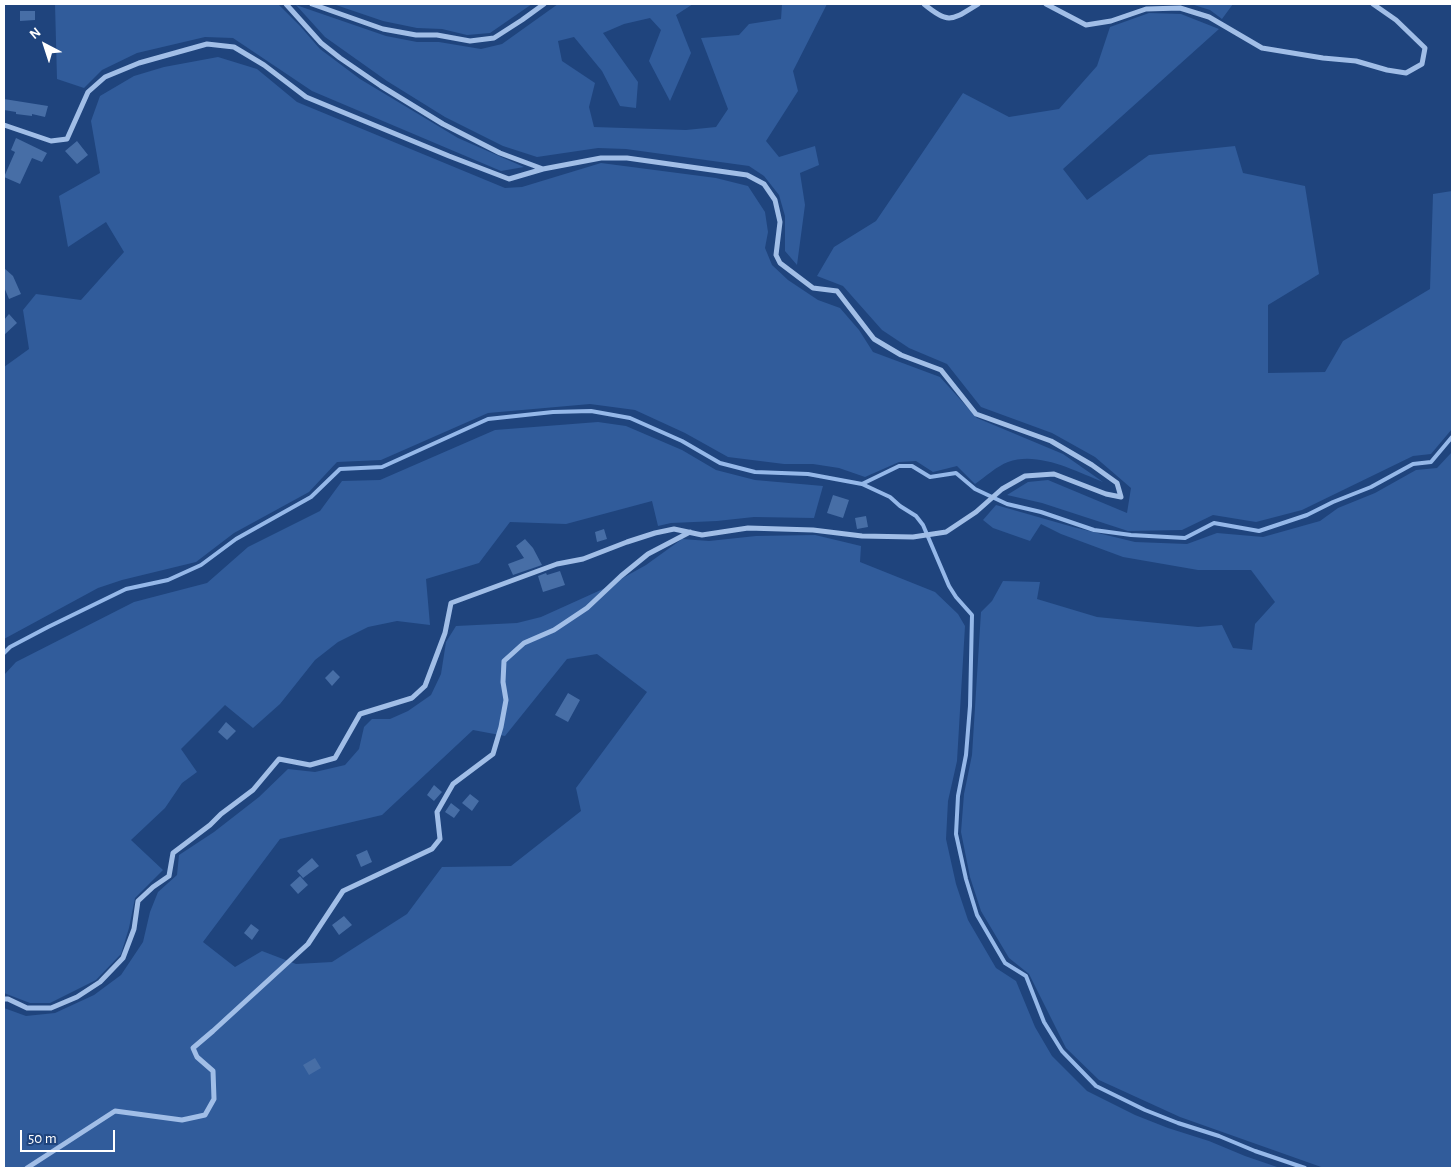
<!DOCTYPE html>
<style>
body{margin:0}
#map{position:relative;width:1456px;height:1172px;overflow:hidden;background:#1f447d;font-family:"Alegreya Sans",sans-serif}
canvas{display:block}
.frame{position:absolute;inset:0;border:5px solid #fff;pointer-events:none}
.north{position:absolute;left:20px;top:20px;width:50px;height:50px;-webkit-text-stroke:4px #1f447d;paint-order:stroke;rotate:320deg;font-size:14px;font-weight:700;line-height:20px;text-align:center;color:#fff}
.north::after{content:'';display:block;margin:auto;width:18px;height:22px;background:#fff;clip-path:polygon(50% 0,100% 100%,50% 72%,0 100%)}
.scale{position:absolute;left:20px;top:1130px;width:95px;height:22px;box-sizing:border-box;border:2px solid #fff;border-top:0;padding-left:6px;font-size:15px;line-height:18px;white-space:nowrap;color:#fff;-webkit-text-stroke:4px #1f447d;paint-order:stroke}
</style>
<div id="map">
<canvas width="1456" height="1172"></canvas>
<div class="frame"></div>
<div class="north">N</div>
<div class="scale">50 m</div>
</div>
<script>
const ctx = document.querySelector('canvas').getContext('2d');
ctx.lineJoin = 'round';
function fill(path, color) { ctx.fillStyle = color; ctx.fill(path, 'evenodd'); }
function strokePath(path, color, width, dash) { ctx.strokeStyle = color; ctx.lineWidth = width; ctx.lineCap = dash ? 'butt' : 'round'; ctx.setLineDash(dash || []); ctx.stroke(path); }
fill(new Path2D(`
 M 55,4 L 278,4 L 300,26 L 320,49 L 360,79 L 458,138 L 524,167 L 501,171 L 312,91 L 233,38 L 205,37 L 137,53 L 102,70 L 84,88 L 57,79 Z
 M 333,4 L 532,4 L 490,33 L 467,35 L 442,29 L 417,28 L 383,21 Z
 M 558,4 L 693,4 L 676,15 L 691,53 L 670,101 L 649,61 L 661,30 L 650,18 L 624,24 L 603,33 L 638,82 L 636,108 L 620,106 L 602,71 L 574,37 L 558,41 L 562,61 L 595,83 L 589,107 L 594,127 L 686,130 L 716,127 L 728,109 L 701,38 L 739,35 L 749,24 L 781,19 L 782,4 L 827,4 L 793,71 L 798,91 L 766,141 L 779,157 L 815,146 L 819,165 L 800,173 L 805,205 L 797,265 L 785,251 L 785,216 L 779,195 L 764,176 L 749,166 L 626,149 L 598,148 L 537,157 L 503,146 L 445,117 L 387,81 L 325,37 L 296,5 L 386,36 L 417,42 L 439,42 L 481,49 L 502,44 Z
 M 1191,4 L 1233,4 L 1222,19 L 1210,10 Z
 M 1149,13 L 1181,14 L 1219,29 L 1063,169 L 1087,200 L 1149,155 L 1235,146 L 1243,173 L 1305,186 L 1319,274 L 1268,305 L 1268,373 L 1325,372 L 1343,341 L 1430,289 L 1433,194 L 1452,191 L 1452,429 L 1431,454 L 1413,456 L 1302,510 L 1256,522 L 1213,515 L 1182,530 L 1128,531 L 1042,503 L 1007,495 L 1028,482 L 1048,480 L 1127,513 L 1131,488 L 1095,457 L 1052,433 L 981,407 L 947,364 L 909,348 L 882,330 L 843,286 L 817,276 L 834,247 L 876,221 L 963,93 L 1009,117 L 1059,109 L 1097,66 L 1110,27 Z
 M 218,57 L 257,69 L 297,102 L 505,188 L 522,187 L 601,163 L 716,178 L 748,186 L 765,212 L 768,232 L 765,248 L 772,265 L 788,280 L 818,300 L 840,308 L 859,330 L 873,352 L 940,377 L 977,418 L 1063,454 L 1103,482 C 1075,471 1038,451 1008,462 C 997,466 985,477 975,484 L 957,466 L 933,472 L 916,461 L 899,462 L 865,477 L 839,468 L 813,464 L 784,464 L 728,457 L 685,433 L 635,410 L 590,404 L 488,413 L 381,460 L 337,462 L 309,492 L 234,533 L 196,562 L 122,580 L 98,588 L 4,639 L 4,367 L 29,349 L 23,310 L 36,294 L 81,300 L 124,252 L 106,222 L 68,247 L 59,196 L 100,173 L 91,121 L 100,96 L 134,76 L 164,67 Z
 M 598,422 L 626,426 L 682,450 L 716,470 L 755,480 L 823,486 L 814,518 L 754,517 L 717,521 L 671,523 L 658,526 L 652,501 L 566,524 L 510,522 L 479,563 L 426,579 L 430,625 L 397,621 L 368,627 L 338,642 L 315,660 L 280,704 L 253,728 L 225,705 L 181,749 L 197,772 L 182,783 L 165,808 L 131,840 L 163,870 L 135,898 L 129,928 L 121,954 L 96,980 L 50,1003 L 30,1003 L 4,993 L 4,675 L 16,662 L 134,602 L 207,583 L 248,547 L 320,511 L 342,481 L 380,480 L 495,430 Z
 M 1452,452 L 1452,1168 L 1324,1168 L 1180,1117 L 1099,1080 L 1066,1048 L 1029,974 L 1009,958 L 981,911 L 970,877 L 961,832 L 964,794 L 972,755 L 981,612 L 992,601 L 1003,581 L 1040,582 L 1037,599 L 1097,617 L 1198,627 L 1222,625 L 1233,648 L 1252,650 L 1255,624 L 1275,602 L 1251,570 L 1198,570 L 1123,557 L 1061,534 L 1041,524 L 1030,541 L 993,528 L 983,520 L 996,505 L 1073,527 L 1135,542 L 1187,544 L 1217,533 L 1263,537 L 1320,521 L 1338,508 L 1375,493 L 1416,470 L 1437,468 Z
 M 815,535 L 861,546 L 860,562 L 935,592 L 958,614 L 965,626 L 957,761 L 948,801 L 946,839 L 956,884 L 968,920 L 996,968 L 1016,981 L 1035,1027 L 1052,1056 L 1087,1091 L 1135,1115 L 1168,1128 L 1209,1141 L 1245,1156 L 1280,1168 L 4,1168 L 4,1008 L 26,1016 L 55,1013 L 94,995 L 121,975 L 143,942 L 150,912 L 158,892 L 177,875 L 179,855 L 214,832 L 259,797 L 288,769 L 315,772 L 345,765 L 359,749 L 364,727 L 372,719 L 390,719 L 408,711 L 431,695 L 441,674 L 446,642 L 456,626 L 517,623 L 541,617 L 603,589 L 646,565 L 682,539 L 709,541 L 756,536 ZM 597,654 L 647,692 L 576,788 L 581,811 L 511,866 L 442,867 L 407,914 L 332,962 L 296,964 L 262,951 L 235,967 L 203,942 L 280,839 L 382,815 L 473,730 L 505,736 L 567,659 Z`), '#315c9b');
strokePath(new Path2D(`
 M 862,484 L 890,497 L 900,506 L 916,516 L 923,525 L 949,586 L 956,597 L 972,615 L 970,706 L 966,755 L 958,796 L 956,834 L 966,879 L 977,915 L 1005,963 L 1026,976 L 1044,1022 L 1062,1051 L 1096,1086 L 1145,1110 L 1178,1123 L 1219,1136 L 1255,1151 L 1305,1168
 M 4,653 L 10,647 L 48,627 L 126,589 L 168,580 L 201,565 L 236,539 L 311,497 L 340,469 L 382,467 L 488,419 L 553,412 L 591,411 L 630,418 L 682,441 L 720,463 L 755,472 L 808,474 L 862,484 L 899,466 L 912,466 L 930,477 L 956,473 L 975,489 L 1007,504 L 1041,512 L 1094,530 L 1131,535 L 1185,538 L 1214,523 L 1259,531 L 1307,515 L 1333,502 L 1371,487 L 1413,464 L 1431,462 L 1452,437`), '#95b8e9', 4);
fill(new Path2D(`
 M 20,11 L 35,11 L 35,20 L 20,21 Z
 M 4,99 L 48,106 L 45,117 L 32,114 L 32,116 L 16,114 L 16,112 L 4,110 Z
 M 16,138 L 47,153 L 42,162 L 32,158 L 20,184 L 4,177 L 15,152 L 11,150 Z
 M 77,141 L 88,155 L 77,164 L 65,151 Z
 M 4,268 L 13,276 L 21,294 L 9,299 L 4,287 Z
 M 9,314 L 17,323 L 4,335 L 4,320 Z
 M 833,495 L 849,500 L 843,518 L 827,513 Z
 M 866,516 L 868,527 L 857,529 L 855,518 Z
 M 604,529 L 607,539 L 597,542 L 595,532 Z
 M 525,539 L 533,548 L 542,565 L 513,575 L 508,564 L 524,558 L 516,546 Z
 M 560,571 L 565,585 L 543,592 L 538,576 L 546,573 L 547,575 Z
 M 333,670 L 340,677 L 332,686 L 325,678 Z
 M 568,693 L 580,700 L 568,722 L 555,715 Z
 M 226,722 L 236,731 L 227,740 L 218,732 Z
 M 434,785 L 442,792 L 434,801 L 427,795 Z
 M 470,794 L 479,801 L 472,811 L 462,803 Z
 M 451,803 L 460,810 L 454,818 L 445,812 Z
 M 367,850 L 372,862 L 361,867 L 356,855 Z
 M 312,858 L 319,866 L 303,878 L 297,871 Z
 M 300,876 L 308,885 L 298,894 L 290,885 Z
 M 344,916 L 352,925 L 339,935 L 332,925 Z
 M 251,924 L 259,930 L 252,940 L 244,933 Z
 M 315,1058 L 321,1068 L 309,1075 L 303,1065 Z`), '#476ea6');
strokePath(new Path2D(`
 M 286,4 L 321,43 L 340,58 L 381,86 L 443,124 L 500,153 L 543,169
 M 312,4 L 383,29 L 416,35 L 437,35 L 470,41 L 494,38 L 522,20 L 544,4
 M 924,4 C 949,25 952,20 978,4
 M 1046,4 L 1086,25 L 1111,21 L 1146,9 L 1180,8 L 1209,17 L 1262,48 L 1323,58 L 1356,61 L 1387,70 L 1406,73 L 1422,64 L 1425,48 L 1396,20 L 1373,4
 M 4,125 L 51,141 L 67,139 L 88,92 L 105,77 L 139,63 L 207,44 L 234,47 L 264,65 L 306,97 L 449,156 L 509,179 L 543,169 L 601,158 L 627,158 L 747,175 L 764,184 L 775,200 L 780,222 L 776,255 L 780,263 L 813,288 L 837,291 L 874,339 L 901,355 L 941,370 L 976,414 L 1051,441 L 1092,465 L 1117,483 L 1121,497 L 1106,494 L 1054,474 L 1025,476 L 1002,489 L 976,512 L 946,532 L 913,537 L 862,536 L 813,530 L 748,528 L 702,535 L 674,529 L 655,533 L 627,542 L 583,559 L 557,564 L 451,603 L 445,633 L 425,686 L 412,698 L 360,714 L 335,758 L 310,765 L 279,759 L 253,790 L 221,814 L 210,825 L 173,853 L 169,876 L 153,887 L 138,901 L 134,929 L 123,958 L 100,982 L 77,997 L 51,1008 L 27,1008 L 8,999 L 4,999
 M 27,1168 L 115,1111 L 182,1120 L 205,1115 L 214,1099 L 213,1071 L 197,1057 L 193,1048 L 213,1031 L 308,944 L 343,891 L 432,849 L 440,839 L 437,812 L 453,784 L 493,754 L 501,727 L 506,700 L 503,682 L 504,661 L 524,643 L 554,630 L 587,608 L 621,576 L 648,554 L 690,532`), '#a1bee7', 5);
</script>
